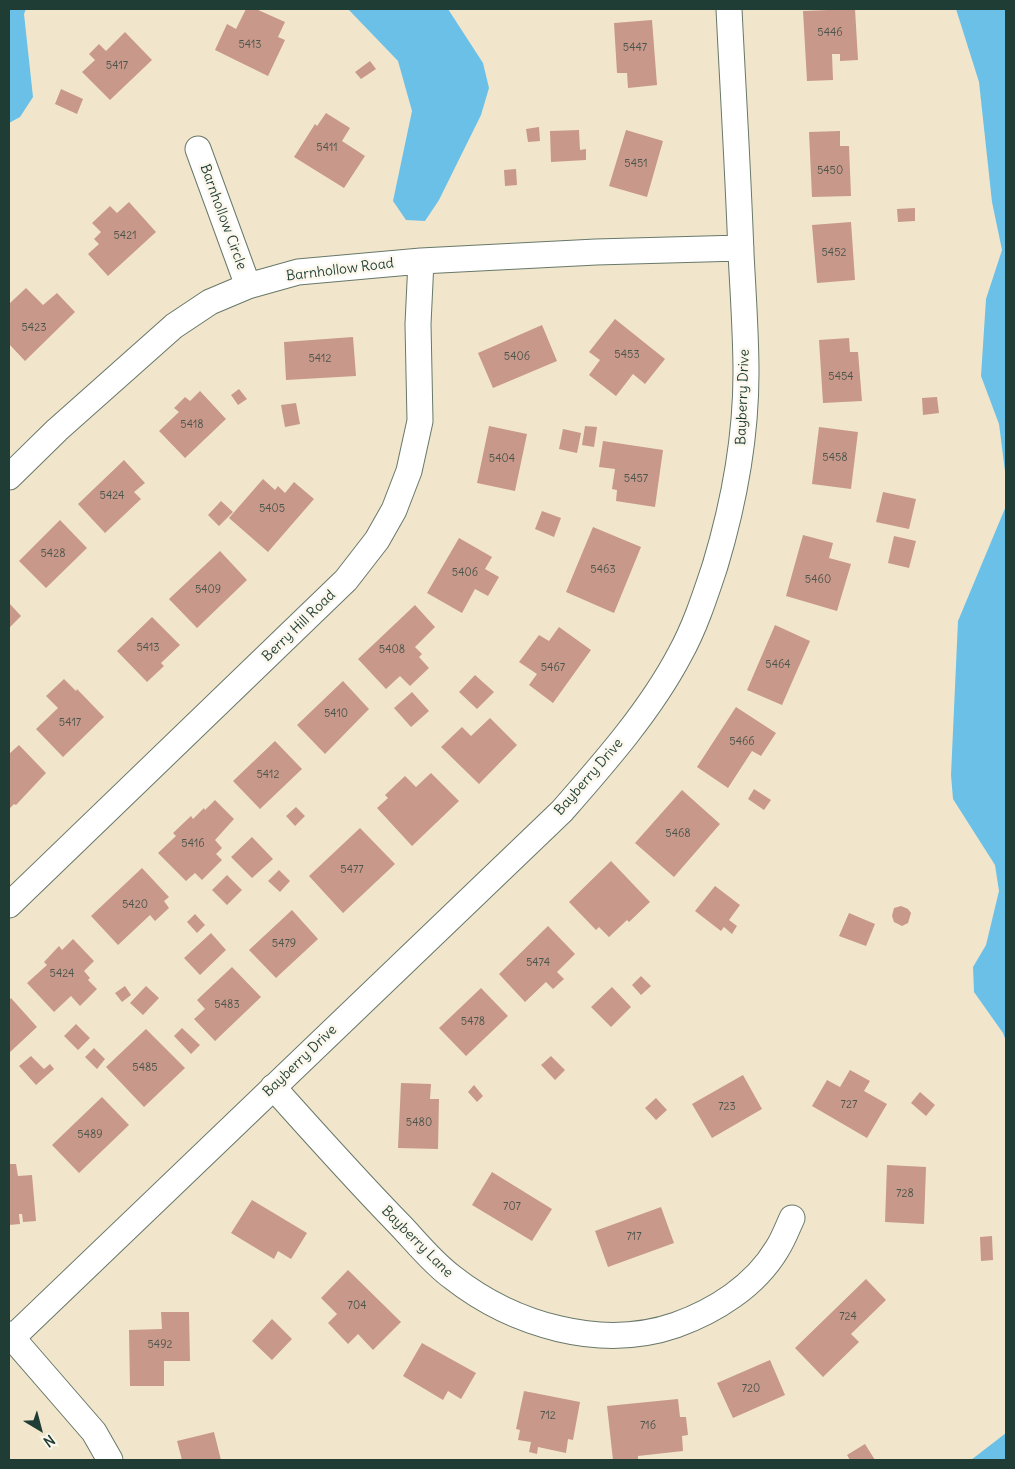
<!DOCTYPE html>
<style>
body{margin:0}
#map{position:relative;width:1015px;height:1469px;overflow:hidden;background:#f1e6cb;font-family:Delius,sans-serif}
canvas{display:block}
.frame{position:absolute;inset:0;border:10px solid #1f3d34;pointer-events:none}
.north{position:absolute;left:15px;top:1404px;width:50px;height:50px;-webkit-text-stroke:4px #fbf7ec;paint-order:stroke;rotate:143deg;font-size:14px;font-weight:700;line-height:20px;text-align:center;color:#1f3d34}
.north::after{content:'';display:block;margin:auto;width:18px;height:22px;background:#1f3d34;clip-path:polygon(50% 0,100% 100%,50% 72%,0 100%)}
</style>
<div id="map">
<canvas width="1015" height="1469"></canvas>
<div class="frame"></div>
<div class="north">N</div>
</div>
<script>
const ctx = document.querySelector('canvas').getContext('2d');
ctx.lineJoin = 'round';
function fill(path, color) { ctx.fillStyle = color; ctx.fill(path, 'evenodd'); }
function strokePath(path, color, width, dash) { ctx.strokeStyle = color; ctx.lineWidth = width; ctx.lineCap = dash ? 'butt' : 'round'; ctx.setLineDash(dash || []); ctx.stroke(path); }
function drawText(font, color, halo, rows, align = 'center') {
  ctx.font = font + ' Delius,sans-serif'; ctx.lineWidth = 5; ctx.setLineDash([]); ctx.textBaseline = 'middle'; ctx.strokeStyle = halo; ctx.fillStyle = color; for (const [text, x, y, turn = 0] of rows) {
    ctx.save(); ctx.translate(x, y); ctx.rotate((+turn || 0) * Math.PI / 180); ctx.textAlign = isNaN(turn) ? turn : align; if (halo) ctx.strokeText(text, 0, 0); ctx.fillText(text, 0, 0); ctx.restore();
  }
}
fill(new Path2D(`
 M 9,9 L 26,9 L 24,14 L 33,97 L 20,117 L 9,123 Z
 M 348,9 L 448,9 L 483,63 L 489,88 L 481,115 L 439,200 L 425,221 L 406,220 L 393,201 L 412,111 L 398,61 Z
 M 956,9 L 1006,9 L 1006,479 L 999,424 L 981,376 L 986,299 L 1002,250 L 992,202 L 979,82 Z
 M 1006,506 L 1006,1041 L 1003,1033 L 974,992 L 973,967 L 986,945 L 999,891 L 995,865 L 953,799 L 951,775 L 958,621 Z
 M 1006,1433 L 1006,1460 L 971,1460 Z`), '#6bc0e7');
fill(new Path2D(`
 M 246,9 L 256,9 L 285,22 L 278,37 L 285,40 L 268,76 L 215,50 L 227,24 L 236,29 Z
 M 855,9 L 858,60 L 840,61 L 840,54 L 832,54 L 833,80 L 807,81 L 803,11 Z
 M 652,20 L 657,85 L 628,88 L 627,73 L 617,73 L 614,23 Z
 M 125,32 L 152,60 L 110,100 L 82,72 L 95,60 L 89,54 L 99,44 L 106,51 Z
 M 370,61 L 376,69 L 361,79 L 355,72 Z
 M 61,89 L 83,99 L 77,114 L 55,104 Z
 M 326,113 L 350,128 L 342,141 L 365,156 L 344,188 L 294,157 L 315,124 L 317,126 Z
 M 539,127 L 540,141 L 528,142 L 526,129 Z
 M 579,130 L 580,150 L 586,149 L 586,160 L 551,162 L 550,131 Z
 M 626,130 L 663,141 L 647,197 L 609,186 Z
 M 840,131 L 840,146 L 849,146 L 851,196 L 812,197 L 809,132 Z
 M 516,169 L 517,185 L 505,186 L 504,170 Z
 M 129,202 L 156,232 L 108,276 L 88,254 L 99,244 L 94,239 L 101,232 L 92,223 L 110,206 L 117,213 Z
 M 915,208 L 915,221 L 898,222 L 897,209 Z
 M 851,222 L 855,280 L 817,283 L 812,225 Z
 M 26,288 L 43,305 L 57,293 L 75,312 L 25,361 L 9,344 L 9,304 Z
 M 615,319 L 665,359 L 645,384 L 633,374 L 616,396 L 589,375 L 600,360 L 589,352 Z
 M 542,325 L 557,361 L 493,388 L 478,353 Z
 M 353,337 L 356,376 L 286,380 L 284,342 Z
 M 849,338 L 850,352 L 858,352 L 862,401 L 823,403 L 819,340 Z
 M 239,389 L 247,399 L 238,405 L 231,395 Z
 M 200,391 L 226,419 L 185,458 L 159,431 L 179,412 L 174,408 L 185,397 L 190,401 Z
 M 937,397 L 939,413 L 923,415 L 922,398 Z
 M 296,403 L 300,424 L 285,427 L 281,405 Z
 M 489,426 L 527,434 L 515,491 L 477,483 Z
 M 585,426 L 597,427 L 594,447 L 582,445 Z
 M 819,427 L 858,432 L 851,489 L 812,484 Z
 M 563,429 L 581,433 L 577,453 L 559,449 Z
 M 603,441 L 663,450 L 655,507 L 616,501 L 617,490 L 612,489 L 615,469 L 599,467 Z
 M 124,460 L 145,483 L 134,492 L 141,499 L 105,533 L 78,504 Z
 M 263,479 L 275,490 L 278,486 L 285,493 L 294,482 L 314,499 L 268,552 L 229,518 Z
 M 883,492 L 916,499 L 909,529 L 876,522 Z
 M 221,501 L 233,512 L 219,526 L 208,515 Z
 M 542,511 L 561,518 L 554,537 L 535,529 Z
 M 60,520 L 87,548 L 46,588 L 19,561 Z
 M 593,527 L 641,547 L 614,613 L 566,592 Z
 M 803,535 L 833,543 L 829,558 L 851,564 L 837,611 L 786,596 Z
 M 894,536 L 916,541 L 909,568 L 888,563 Z
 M 459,538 L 492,557 L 485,569 L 499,577 L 488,596 L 475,589 L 462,613 L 427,593 Z
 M 220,551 L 247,580 L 197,628 L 169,599 Z
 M 9,603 L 21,616 L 9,628 Z
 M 415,605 L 435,627 L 415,647 L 422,654 L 419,657 L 429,668 L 410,686 L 400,676 L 386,689 L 358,659 Z
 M 152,617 L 180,645 L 161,663 L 164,666 L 147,682 L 117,651 Z
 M 775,625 L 810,641 L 782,705 L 747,690 Z
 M 559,627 L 591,650 L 553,703 L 529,685 L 537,674 L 519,662 L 539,635 L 549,641 Z
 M 475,675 L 494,692 L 477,709 L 459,692 Z
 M 64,679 L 76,691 L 77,689 L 104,717 L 63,757 L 36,729 L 58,708 L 46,696 Z
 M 343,681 L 369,709 L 325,754 L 297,725 Z
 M 412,692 L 429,711 L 411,727 L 394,708 Z
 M 736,707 L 776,733 L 761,756 L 752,751 L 728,788 L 697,767 Z
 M 490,718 L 517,745 L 479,784 L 441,747 L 462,727 L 471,736 Z
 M 275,741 L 302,769 L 260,809 L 233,781 Z
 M 19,745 L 46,773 L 16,805 L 14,804 L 9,809 L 9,754 Z
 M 431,773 L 459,801 L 412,846 L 377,808 L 388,798 L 385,795 L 405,776 L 416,787 Z
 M 754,789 L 771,800 L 764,810 L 748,799 Z
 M 682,790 L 720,824 L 674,877 L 635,843 Z
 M 215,800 L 234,819 L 215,840 L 222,848 L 216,854 L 222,860 L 202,880 L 195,873 L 186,881 L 158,853 L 176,836 L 173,833 L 191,816 L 193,819 L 204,808 L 205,810 Z
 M 296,807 L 305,816 L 295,826 L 286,816 Z
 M 360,828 L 395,864 L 343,913 L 309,876 Z
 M 252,837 L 273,859 L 252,878 L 231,857 Z
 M 611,861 L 650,902 L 629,922 L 627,920 L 609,937 L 599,927 L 596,930 L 569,902 Z
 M 142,868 L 169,897 L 164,901 L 169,908 L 155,921 L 150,915 L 118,945 L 91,916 Z
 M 279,870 L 290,881 L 280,892 L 268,881 Z
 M 227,875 L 242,890 L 227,905 L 212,890 Z
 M 715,886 L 740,905 L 729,920 L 737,926 L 732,934 L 724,927 L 721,931 L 695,911 Z
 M 901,906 L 908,909 L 911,913 L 908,923 L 902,926 L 894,922 L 892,916 L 894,908 Z
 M 292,910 L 318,939 L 276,978 L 249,950 Z
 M 849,913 L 875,924 L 866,946 L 839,936 Z
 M 195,914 L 205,925 L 197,933 L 187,922 Z
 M 548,926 L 575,954 L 557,972 L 564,979 L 553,989 L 546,982 L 525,1002 L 499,974 Z
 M 211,933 L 226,950 L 200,975 L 184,958 Z
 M 73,939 L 94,961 L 84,971 L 90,978 L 88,980 L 97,989 L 80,1006 L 71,996 L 54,1012 L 27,983 L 47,965 L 44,962 L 59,946 L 62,950 Z
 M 232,967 L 261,997 L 215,1041 L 194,1019 L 205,1009 L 197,1000 Z
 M 641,976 L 651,986 L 641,995 L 632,985 Z
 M 125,986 L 131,995 L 122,1002 L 115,993 Z
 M 146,986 L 159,998 L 143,1015 L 130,1003 Z
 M 612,987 L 631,1007 L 611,1027 L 591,1007 Z
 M 481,988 L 508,1016 L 466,1056 L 439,1028 Z
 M 11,998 L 37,1027 L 9,1053 L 9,1001 Z
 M 76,1024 L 90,1038 L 78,1050 L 64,1036 Z
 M 182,1028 L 200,1045 L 191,1054 L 174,1036 Z
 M 146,1029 L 185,1068 L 144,1107 L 106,1067 Z
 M 94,1048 L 105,1059 L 97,1069 L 85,1057 Z
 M 31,1056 L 44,1069 L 50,1064 L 54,1069 L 36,1085 L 19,1066 Z
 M 551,1056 L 565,1070 L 555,1080 L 541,1065 Z
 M 850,1070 L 870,1081 L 864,1091 L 887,1104 L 867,1138 L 812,1106 L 827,1080 L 840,1087 Z
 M 743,1075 L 762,1109 L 712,1138 L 692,1104 Z
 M 401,1083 L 431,1084 L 430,1099 L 439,1099 L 438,1149 L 398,1148 Z
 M 474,1085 L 483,1096 L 477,1102 L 468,1092 Z
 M 920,1092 L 935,1105 L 926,1116 L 911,1103 Z
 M 102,1097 L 129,1125 L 79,1173 L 52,1145 Z
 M 656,1098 L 667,1110 L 656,1120 L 645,1108 Z
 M 9,1164 L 16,1164 L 18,1176 L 32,1175 L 36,1221 L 23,1222 L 22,1214 L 19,1214 L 20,1224 L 9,1225 Z
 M 887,1165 L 926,1167 L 924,1224 L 885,1222 Z
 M 492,1172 L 552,1209 L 532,1241 L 472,1205 Z
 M 252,1200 L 307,1233 L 291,1259 L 278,1251 L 274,1259 L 231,1233 Z
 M 661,1207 L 674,1243 L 608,1267 L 595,1231 Z
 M 992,1236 L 993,1260 L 981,1261 L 980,1237 Z
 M 348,1270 L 401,1322 L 373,1350 L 358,1334 L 348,1344 L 328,1323 L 337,1314 L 321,1298 Z
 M 866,1279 L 886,1300 L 851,1334 L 859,1342 L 823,1377 L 795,1348 Z
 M 161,1312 L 189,1312 L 190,1361 L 164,1361 L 164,1386 L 130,1386 L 129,1330 L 162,1329 Z
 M 272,1319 L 292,1339 L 272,1360 L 252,1341 Z
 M 422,1343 L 476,1373 L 461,1399 L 448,1391 L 443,1400 L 403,1376 Z
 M 770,1360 L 785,1395 L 733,1418 L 717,1383 Z
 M 524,1391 L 580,1402 L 573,1440 L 568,1439 L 566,1453 L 538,1447 L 537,1454 L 529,1452 L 531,1442 L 518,1440 L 520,1430 L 516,1429 Z
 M 678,1399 L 680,1417 L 686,1417 L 688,1435 L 682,1436 L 683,1451 L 638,1456 L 638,1460 L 613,1460 L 607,1406 Z
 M 214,1432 L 221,1460 L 182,1460 L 177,1441 Z
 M 865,1444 L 875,1460 L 850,1460 L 847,1455 Z`), '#c8988a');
const minor = new Path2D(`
 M 198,149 L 248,286
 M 9,477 L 57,430 L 174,326 L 210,302 L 248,286 L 298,272 L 421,261 L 596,252 L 741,248
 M 9,905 L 346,580 L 377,540 L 394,510 L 409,471 L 420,421 L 418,324 L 421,261
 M 273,1087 C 315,1134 357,1181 401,1226 C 417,1243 433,1263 452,1277 C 513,1325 601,1351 676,1325 C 715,1311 755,1286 777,1249 C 783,1240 787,1229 792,1218
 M 9,1334 L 94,1432 L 110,1460
 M 9,1341 L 562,811 C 604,763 650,711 680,654 C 695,627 705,596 715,566 C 734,503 746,440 746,373 C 746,333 743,293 741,253 C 738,171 733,90 729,9`);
strokePath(minor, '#687869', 27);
strokePath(minor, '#fff', 25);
drawText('11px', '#49544a', null, [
 ["5446",830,33],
 ["5413",250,45],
 ["5447",635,48],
 ["5417",117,66],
 ["5411",327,148],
 ["5451",636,164],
 ["5450",830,171],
 ["5421",125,236],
 ["5452",834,253],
 ["5423",34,328],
 ["5453",627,355],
 ["5406",517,357],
 ["5412",320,359],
 ["5454",841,377],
 ["5418",192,425],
 ["5458",835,458],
 ["5404",502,459],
 ["5457",636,479],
 ["5424",112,496],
 ["5405",272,509],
 ["5428",53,554],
 ["5463",603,570],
 ["5406",465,573],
 ["5460",818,580],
 ["5409",208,590],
 ["5413",148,648],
 ["5408",392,650],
 ["5464",778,665],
 ["5467",553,668],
 ["5410",336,714],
 ["5417",70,723],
 ["5466",742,742],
 ["5412",268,775],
 ["5468",678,834],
 ["5416",193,844],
 ["5477",352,870],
 ["5420",135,905],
 ["5479",284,944],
 ["5474",538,963],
 ["5424",62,974],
 ["5483",227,1005],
 ["5478",473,1022],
 ["5485",145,1068],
 ["727",849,1105],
 ["723",727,1107],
 ["5480",419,1123],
 ["5489",90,1135],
 ["728",905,1194],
 ["707",512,1207],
 ["717",634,1237],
 ["704",357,1306],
 ["724",848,1317],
 ["5492",160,1345],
 ["720",751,1389],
 ["712",548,1416],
 ["716",648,1426]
]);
drawText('14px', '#1f3d34', '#fbf7ec', [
 ["Barnhollow Circle",223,217,70],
 ["Barnhollow Road",340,270,-7],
 ["Bayberry Drive",743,397,-88],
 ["Berry Hill Road",299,626,-44],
 ["Bayberry Drive",589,777,-49],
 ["Bayberry Drive",300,1061,-44],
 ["Bayberry Lane",417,1242,45]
]);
</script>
